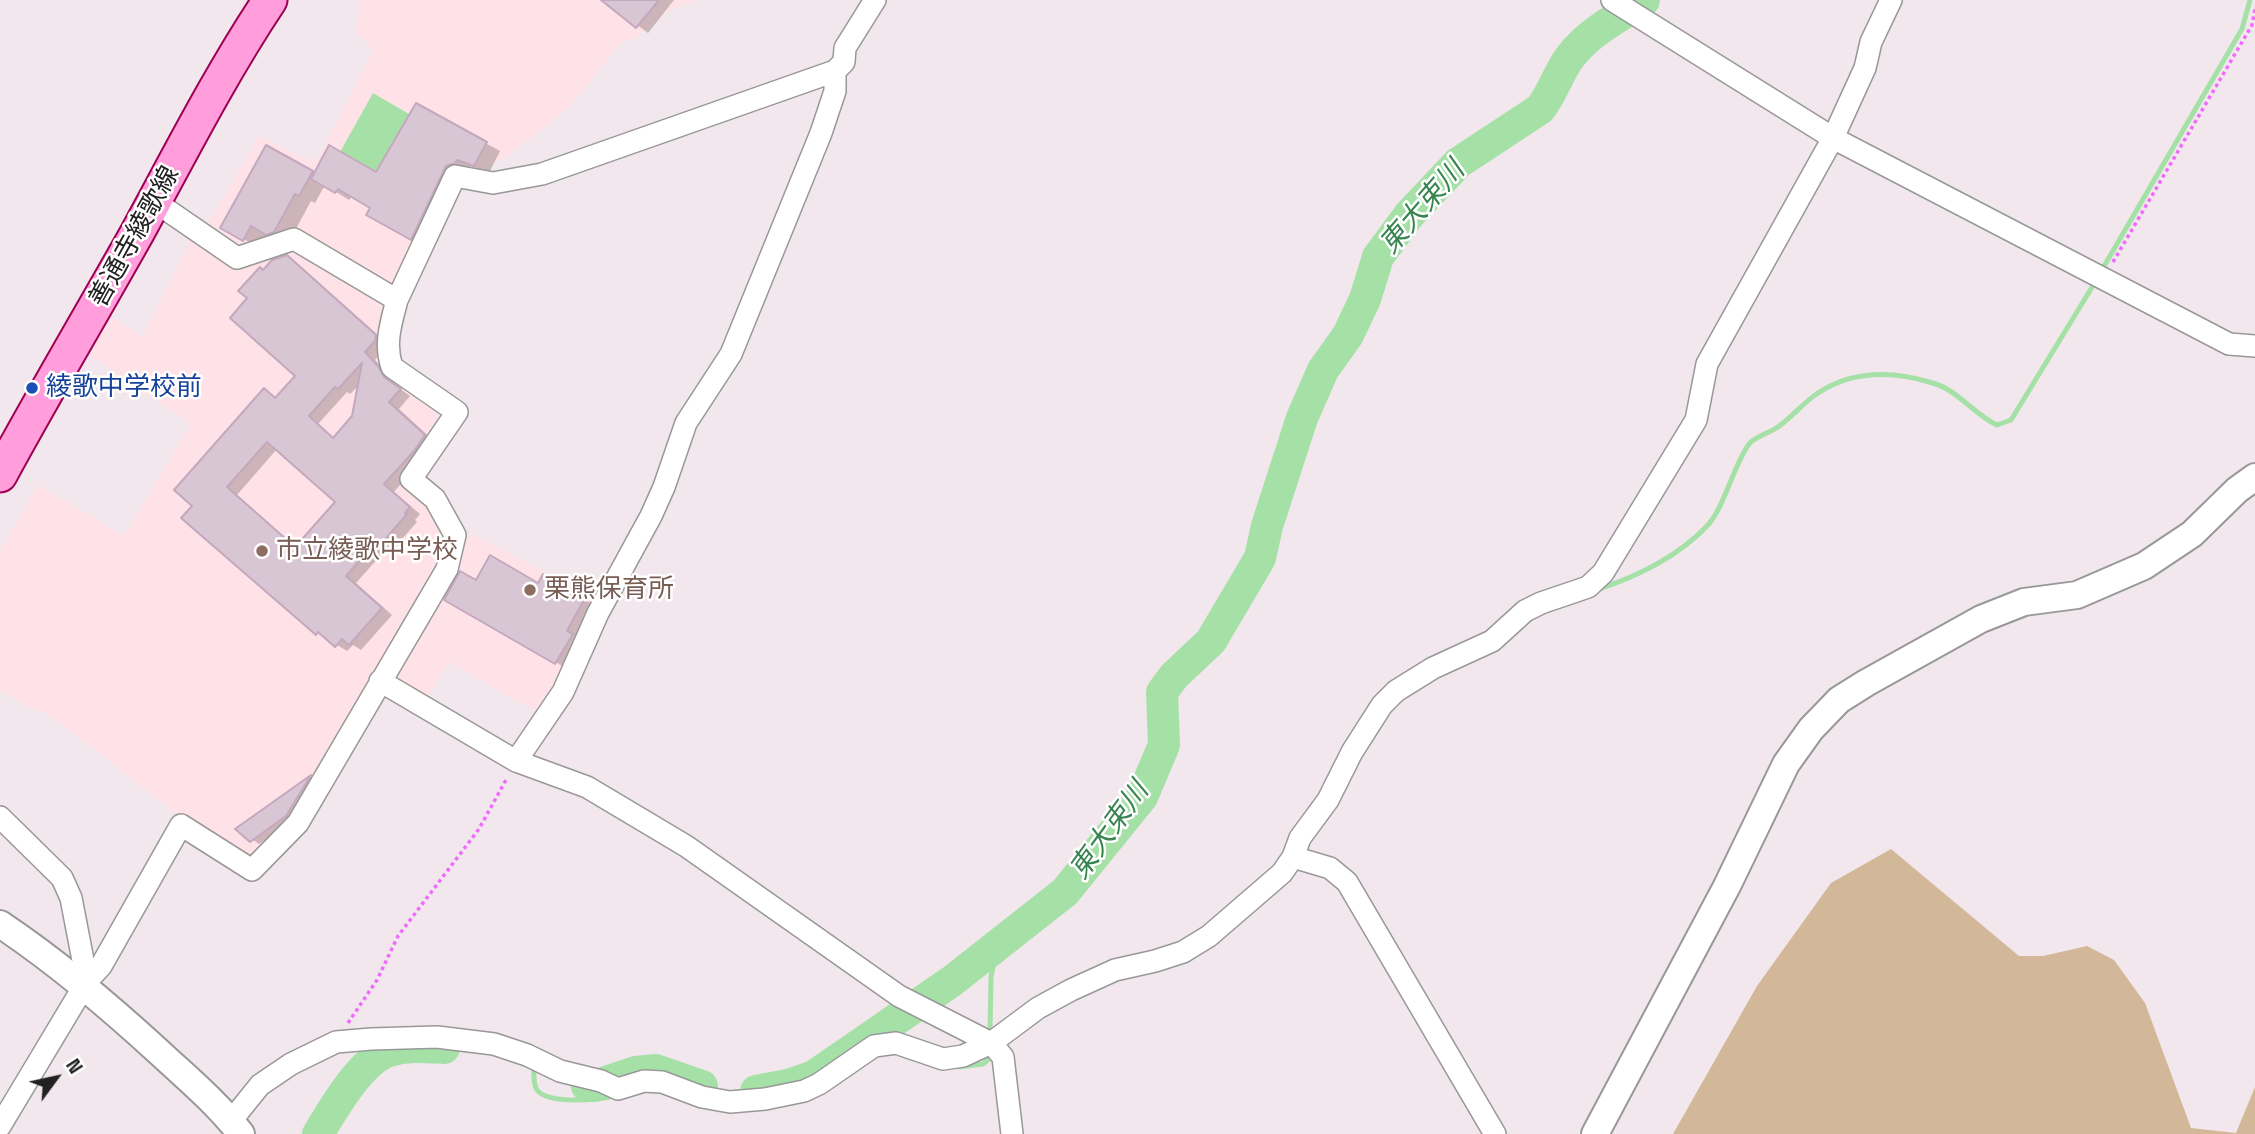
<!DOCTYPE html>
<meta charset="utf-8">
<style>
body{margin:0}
#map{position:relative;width:2255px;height:1134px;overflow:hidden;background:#f1e7ec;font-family:"Space Grotesk",sans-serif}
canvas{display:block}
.north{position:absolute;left:21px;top:1043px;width:70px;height:70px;-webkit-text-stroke:5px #fff;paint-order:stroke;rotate:57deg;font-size:19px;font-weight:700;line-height:28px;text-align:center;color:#212121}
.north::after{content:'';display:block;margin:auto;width:24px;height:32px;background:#212121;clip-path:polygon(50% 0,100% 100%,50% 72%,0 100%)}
</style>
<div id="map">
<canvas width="2255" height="1134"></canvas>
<div class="north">N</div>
</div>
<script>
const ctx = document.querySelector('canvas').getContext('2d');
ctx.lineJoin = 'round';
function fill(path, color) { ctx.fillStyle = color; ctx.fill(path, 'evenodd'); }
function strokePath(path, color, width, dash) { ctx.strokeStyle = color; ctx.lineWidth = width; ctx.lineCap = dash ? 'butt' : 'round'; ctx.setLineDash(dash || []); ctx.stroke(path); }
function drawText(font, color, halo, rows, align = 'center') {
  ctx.font = font + ' "Space Grotesk","Noto Sans JP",sans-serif'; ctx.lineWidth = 5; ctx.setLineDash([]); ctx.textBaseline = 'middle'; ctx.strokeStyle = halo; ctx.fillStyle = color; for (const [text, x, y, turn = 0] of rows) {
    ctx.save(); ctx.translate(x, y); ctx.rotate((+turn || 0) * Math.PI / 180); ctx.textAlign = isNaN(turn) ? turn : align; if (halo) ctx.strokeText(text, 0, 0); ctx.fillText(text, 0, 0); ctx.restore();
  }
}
fill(new Path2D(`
 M 361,0 L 695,0 L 664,13 L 651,27 L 636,38 L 622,41 L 577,98 L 558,117 L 505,157 L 472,174 L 457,166 L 385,297 L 380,311 L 382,351 L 442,407 L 444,422 L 404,480 L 432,505 L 447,532 L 442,567 L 293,823 L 251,864 L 177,814 L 49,715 L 30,708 L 0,690 L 0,551 L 38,485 L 124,536 L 191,424 L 86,353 L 106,315 L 143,336 L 191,239 L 208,224 L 259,136 L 316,163 L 373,50 L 356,32 Z
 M 471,533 L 594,598 L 556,683 L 538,713 L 449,662 L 424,702 L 387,680 Z`), '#ffe2e8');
fill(new Path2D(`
 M 1891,849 L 2019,956 L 2043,956 L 2087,946 L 2114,960 L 2145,1003 L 2191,1128 L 2236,1133 L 2255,1087 L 2255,1134 L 1673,1134 L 1757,986 L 1831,883 Z`), '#d3b799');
fill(new Path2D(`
 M 373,93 L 409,114 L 376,172 L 340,152 Z`), '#a5e1a7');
fill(new Path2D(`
 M 604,0 L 674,0 L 648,33 Z
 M 416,105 L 500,151 L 489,173 L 471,166 L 425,246 L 368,214 L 372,207 L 352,196 L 349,200 L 325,185 L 315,203 L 311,201 L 290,240 L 283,242 L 267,234 L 259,248 L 223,227 L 267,147 L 316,174 L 377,175 Z
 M 287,257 L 298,264 L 386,342 L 386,347 L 375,360 L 389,374 L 395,385 L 410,396 L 399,409 L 435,442 L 394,492 L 420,514 L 415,520 L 417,522 L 394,548 L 389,546 L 356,583 L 392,615 L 361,650 L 353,645 L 347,651 L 317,633 L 194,506 L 264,390 L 277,398 L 297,376 L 249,298 L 264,272 ZM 360,384 L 354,417 L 335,439 L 318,424 L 347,392 L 350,394 ZM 277,449 L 338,502 L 297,548 L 237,495 Z
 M 544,576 L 599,608 L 571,671 L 447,599 L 476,582 L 539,585 Z
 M 311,777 L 317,781 L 295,819 L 259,844 L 238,829 Z`), '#0003');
strokePath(new Path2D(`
 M 2103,268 L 2242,29 L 2250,0
 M 1596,590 C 1636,577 1676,558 1706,527 C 1721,513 1731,476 1742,456 C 1744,452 1747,446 1750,443 C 1757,436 1769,433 1778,427 C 1792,417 1804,402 1818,393 C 1854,369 1896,371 1936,384 C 1959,392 1975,415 1997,425 L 2011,420 L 2094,284
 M 990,1028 L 991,977 L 997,946
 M 958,1067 L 983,1064 L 991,1057
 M 534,1069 C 534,1076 533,1084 537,1090 C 549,1105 600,1100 617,1095`), '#a5e1a7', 5);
strokePath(new Path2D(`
 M 587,1086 L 594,1086 L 636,1072 L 656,1070 L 702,1086
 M 756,1091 L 788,1085 L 814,1076 L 952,981 L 1065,892 L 1142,797 L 1164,745 L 1162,692 L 1174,676 L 1211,641 L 1260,558 L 1267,526 L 1302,418 L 1323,370 L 1348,335 L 1365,299 L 1378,257 L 1409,215 L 1458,163 L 1540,109 C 1553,93 1558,73 1570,57 C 1591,30 1617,19 1644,0
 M 318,1134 C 333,1109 361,1060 389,1051 C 407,1045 425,1047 444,1048`), '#a5e1a7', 32);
const building = new Path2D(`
 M 601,0 L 659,0 L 636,28 Z
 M 416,103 L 487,142 L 474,166 L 457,160 L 455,163 L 446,166 L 411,240 L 366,215 L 370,208 L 338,189 L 335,193 L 311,179 L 329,145 L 376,172 Z
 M 266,145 L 313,171 L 299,196 L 295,194 L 274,232 L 266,235 L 251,226 L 243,241 L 220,228 Z
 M 287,255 L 376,335 L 375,341 L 365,352 L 378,366 L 384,377 L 401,389 L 389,402 L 425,435 L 414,451 L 384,484 L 410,507 L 405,513 L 407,514 L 382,543 L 378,540 L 346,576 L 382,608 L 349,645 L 342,639 L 335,647 L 318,632 L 316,635 L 181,518 L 192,506 L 174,490 L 264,388 L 275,398 L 295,376 L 230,318 L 247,298 L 238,291 L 260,267 L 263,270 L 272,260 ZM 362,363 L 352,416 L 333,438 L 309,416 L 335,387 L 338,389 ZM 267,442 L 335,502 L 295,547 L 227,487 Z
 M 490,555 L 538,583 L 543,574 L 585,598 L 567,631 L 573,634 L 555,664 L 444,600 L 460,571 L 476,580 Z
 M 311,775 L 286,816 L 250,842 L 235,829 Z`);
fill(building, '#d9c6d4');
strokePath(building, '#c4a8bd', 2);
const minor = new Path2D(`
 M 1612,0 L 1833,138 L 2229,344 L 2255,346
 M 397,300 L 455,176 L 493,183 L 542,174 L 835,71
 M 380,681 L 516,761 L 587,787 L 686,846 L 899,996 L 991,1043 L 1003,1057 L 1012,1134
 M 516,761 L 563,692 L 598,613 L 651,516 L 664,487 L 686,423 L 731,354 L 821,133 L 835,91 L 835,71 L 844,62 L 845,48 L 875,0
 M 0,817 L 62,878 L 71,898 L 87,981
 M 1293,857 L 1330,868 L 1347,882 L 1495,1134
 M 231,1121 L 260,1085 L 291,1064 L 336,1042 L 371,1039 L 437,1037 L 494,1044 L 527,1055 L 560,1071 L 601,1081 L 618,1089 L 644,1081 L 662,1082 L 702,1097 L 730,1102 L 765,1099 L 804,1091 L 819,1084 L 874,1046 L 896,1043 L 943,1059 L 963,1056 L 991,1043 L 1038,1008 L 1071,990 L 1115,970 L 1155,961 L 1183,952 L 1209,936 L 1282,873 L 1293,857 L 1300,838 L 1328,800 L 1352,752 L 1382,705 L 1396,691 L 1433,668 L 1492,641 L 1525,611 L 1541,603 L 1588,587 L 1603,573 L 1696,420 L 1707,364 L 1833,138 L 1865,68 L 1871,42 L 1891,0
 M 0,1126 L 87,981 L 101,966 L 181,825 L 252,870 L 298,823 L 447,569 L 455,535 L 435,499 L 411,479 L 457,412 L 392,367 C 384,344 391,323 397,300 L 294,239 L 237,258 L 154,201`);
const tertiary = new Path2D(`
 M 0,924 C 57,962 110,1007 160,1053 C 188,1079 218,1104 241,1134
 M 1595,1134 L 1727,886 L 1786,764 L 1811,729 L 1839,700 L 1866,683 L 1981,619 L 2024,602 L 2077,595 L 2144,566 L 2192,534 L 2237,490 L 2255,477`);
const primary = new Path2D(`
 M 0,475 C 44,394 91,315 136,235 C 179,156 220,75 270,0`);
strokePath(minor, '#989898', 24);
strokePath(tertiary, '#989898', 30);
strokePath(primary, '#9d0053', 37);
strokePath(new Path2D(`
 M 2113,262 L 2252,25 L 2255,9
 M 348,1023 L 377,980 L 398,936 L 479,829 L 507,778`), '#f16aff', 3.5, [3.5, 3.5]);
strokePath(minor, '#fff', 21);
strokePath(tertiary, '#fff', 26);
strokePath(primary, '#ff9edb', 33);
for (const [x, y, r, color] of [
 [32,388,7,"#1a4fb4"],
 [262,551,7,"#8d6e63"],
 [530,590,7,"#8d6e63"]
]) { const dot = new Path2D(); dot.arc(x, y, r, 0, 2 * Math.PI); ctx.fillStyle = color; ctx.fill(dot); strokePath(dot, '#fff', 2.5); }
drawText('26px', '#212121', '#fff', [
 ["善通寺綾歌線",135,237,-61]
]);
drawText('26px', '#164399', '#fff', [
 ["綾歌中学校前",46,388]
], 'left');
drawText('26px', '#785e54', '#fff', [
 ["市立綾歌中学校",276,551],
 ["栗熊保育所",544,590]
], 'left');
drawText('italic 28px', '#37844f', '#fff', [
 ["東大束川",1423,208,-49],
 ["東大束川",1110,831,-54]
]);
</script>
